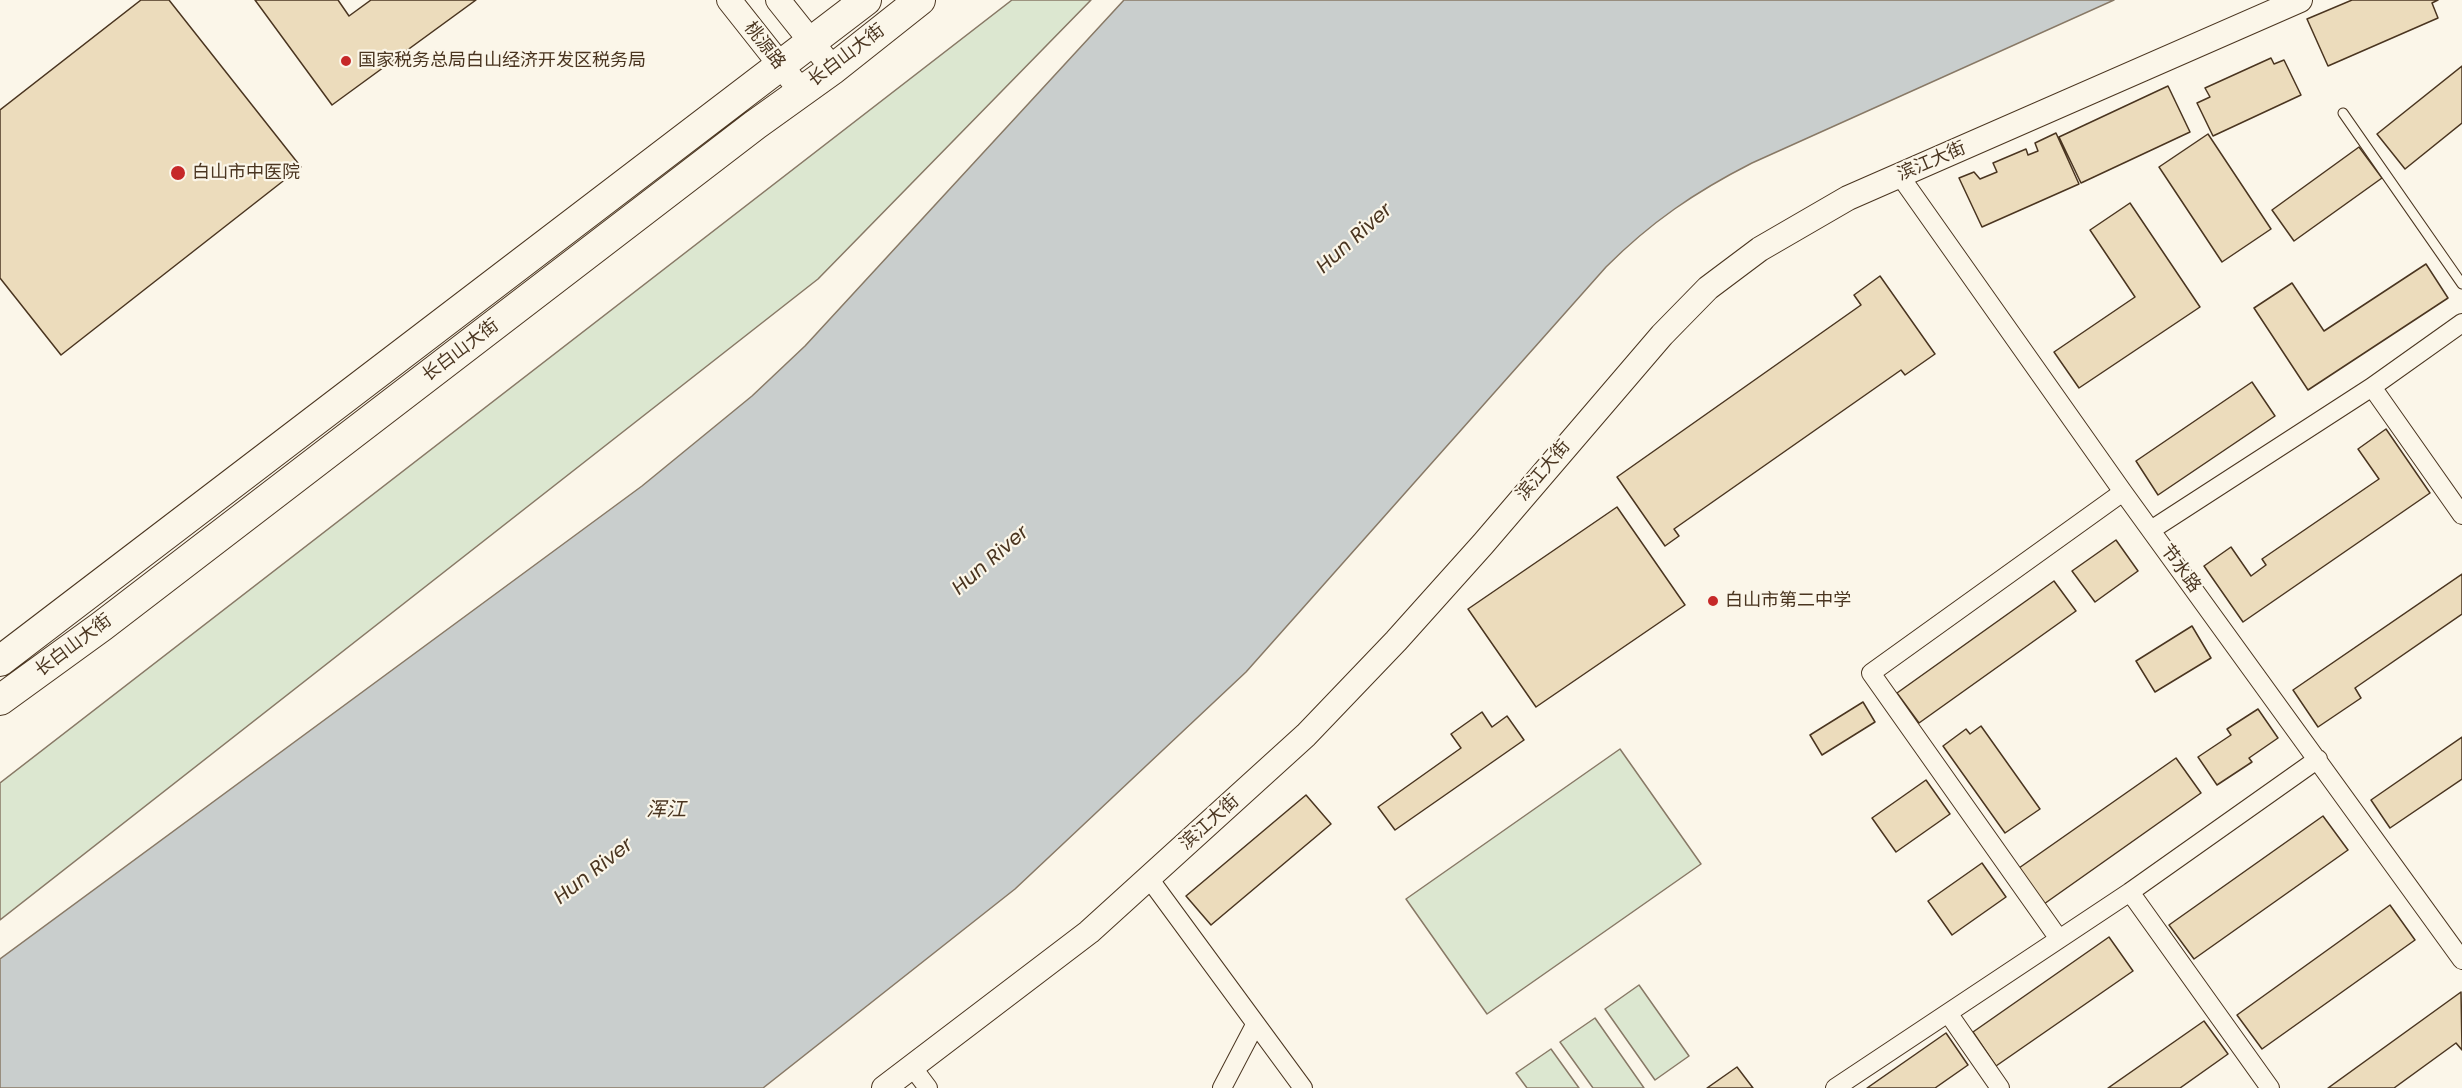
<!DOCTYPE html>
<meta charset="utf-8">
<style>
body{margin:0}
canvas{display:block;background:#fbf6e9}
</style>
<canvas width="2462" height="1088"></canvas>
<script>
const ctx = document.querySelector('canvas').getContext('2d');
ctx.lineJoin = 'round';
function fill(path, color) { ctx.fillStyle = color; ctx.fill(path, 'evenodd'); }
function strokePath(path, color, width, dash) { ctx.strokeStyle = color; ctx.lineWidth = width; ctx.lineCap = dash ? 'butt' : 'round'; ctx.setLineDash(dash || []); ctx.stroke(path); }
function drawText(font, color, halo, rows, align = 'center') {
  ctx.font = font + ' Poppins,"Noto Sans SC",sans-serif'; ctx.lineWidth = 4.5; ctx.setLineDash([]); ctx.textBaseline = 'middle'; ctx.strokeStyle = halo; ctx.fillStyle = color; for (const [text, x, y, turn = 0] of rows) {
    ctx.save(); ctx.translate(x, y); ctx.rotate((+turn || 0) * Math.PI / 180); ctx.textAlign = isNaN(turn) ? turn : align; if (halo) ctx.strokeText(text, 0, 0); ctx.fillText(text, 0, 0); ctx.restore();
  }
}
const green = new Path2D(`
 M 1012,0 L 1091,0 L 818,279 L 0,920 L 0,783 Z
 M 1620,749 L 1701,864 L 1487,1014 L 1406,899 Z
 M 1639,985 L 1689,1056 L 1655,1080 L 1605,1009 Z
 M 1595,1018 L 1644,1088 L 1593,1088 L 1560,1042 Z
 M 1551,1049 L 1579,1088 L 1527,1088 L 1516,1073 Z`);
fill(green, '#dce7d0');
strokePath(green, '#887966', 1.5);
const water = new Path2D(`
 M 1124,0 L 2114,0 L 1752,163 C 1695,192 1651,222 1606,267 L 1246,672 L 1015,889 L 763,1088 L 0,1088 L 0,959 L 642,486 L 752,396 L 805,346 Z`);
fill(water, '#c9cecd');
strokePath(water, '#887966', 1.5);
const building = new Path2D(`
 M 141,0 L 169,0 L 301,167 L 61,355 L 0,278 L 0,110 Z
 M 255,0 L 338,0 L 349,16 L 371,0 L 476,0 L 332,105 Z
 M 2352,0 L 2438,0 L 2432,3 L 2438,18 L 2328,66 L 2307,19 Z
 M 2271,58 L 2274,64 L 2284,60 L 2301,95 L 2213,136 L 2197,103 L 2210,97 L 2205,88 Z
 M 2462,66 L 2462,123 L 2405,169 L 2377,134 Z
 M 2168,86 L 2190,132 L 2081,183 L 2059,137 Z
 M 2056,133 L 2079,184 L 1982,227 L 1959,178 L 1974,172 L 1980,179 L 1997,172 L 1993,163 L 2026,149 L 2028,155 L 2038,151 L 2035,143 Z
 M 2208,134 L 2271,229 L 2222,262 L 2159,167 Z
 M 2359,147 L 2382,178 L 2294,241 L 2272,210 Z
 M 2130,203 L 2200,307 L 2079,388 L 2054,352 L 2135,297 L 2090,230 Z
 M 2426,264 L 2448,298 L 2308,390 L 2254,308 L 2292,283 L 2324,331 Z
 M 1880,276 L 1935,354 L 1905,375 L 1901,370 L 1674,529 L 1679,536 L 1665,546 L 1617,477 L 1861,305 L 1854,295 Z
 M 2252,382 L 2275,416 L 2158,495 L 2136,461 Z
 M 2386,429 L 2430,493 L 2243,622 L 2204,566 L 2231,547 L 2251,576 L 2266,565 L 2262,559 L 2379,479 L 2358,449 Z
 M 1617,507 L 1685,605 L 1536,707 L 1468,609 Z
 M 2116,540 L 2138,571 L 2095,602 L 2072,571 Z
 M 2462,574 L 2462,614 L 2355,688 L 2361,698 L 2318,727 L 2293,690 Z
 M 2054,581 L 2076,611 L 1919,723 L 1897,693 Z
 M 2192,626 L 2211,658 L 2155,692 L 2136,661 Z
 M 1863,702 L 1875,722 L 1822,755 L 1810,735 Z
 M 2258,709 L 2278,738 L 2249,758 L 2252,762 L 2217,785 L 2198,757 L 2231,735 L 2227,729 Z
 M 1482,712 L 1492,727 L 1507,716 L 1524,740 L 1395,830 L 1378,807 L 1461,748 L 1451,734 Z
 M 1981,726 L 2040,809 L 2005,833 L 1943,746 L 1966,729 L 1970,734 Z
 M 2462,737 L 2462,779 L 2390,828 L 2371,800 Z
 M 2176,758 L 2201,793 L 2044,904 L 2019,868 Z
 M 1926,780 L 1950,814 L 1896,852 L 1872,818 Z
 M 1306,795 L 1331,824 L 1211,925 L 1186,896 Z
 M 2323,816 L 2348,850 L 2194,959 L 2169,925 Z
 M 1982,863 L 2006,897 L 1952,935 L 1928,901 Z
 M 2390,905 L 2415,940 L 2262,1049 L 2237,1015 Z
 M 2109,937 L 2133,971 L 1996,1066 L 1973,1032 Z
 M 2461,992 L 2462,1050 L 2456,1043 L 2394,1088 L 2328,1088 Z
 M 2204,1021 L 2228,1054 L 2180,1088 L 2108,1088 Z
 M 1946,1033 L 1968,1065 L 1935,1088 L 1867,1088 Z
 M 1737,1067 L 1753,1088 L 1707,1088 Z`);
fill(building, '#ecdcbc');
strokePath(building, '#4a3520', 1.5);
const service = new Path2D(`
 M 2343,113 L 2462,284`);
const minor = new Path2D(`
 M 1900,176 L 2123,492 L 2462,960
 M 2372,387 L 2462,515
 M 2151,530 L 2372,387 L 2462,323
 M 1148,877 L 1303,1088
 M 2130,892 L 2270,1088
 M 2059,939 L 1871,673 L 2123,492
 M 1948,1013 L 2000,1088
 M 913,1068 L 928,1088
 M 1222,1088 L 1255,1025
 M 1835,1088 L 2130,892 L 2318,759`);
const tertiary = new Path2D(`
 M 729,0 L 801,91
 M 778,0 L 833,69
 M 884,1088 L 1089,932 L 1306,735 L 1396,641 L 1483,544 L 1662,335 L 1708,288 L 1760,249 L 1848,198 L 2300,0`);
const primary = new Path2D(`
 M 0,661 L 866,0
 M 0,700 L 102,626 L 755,125 L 833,69 L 920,0`);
strokePath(service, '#4a3520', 11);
strokePath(minor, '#4a3520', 20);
strokePath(tertiary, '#4a3520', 26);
strokePath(primary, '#4a3520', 32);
strokePath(service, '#fbf6e9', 9);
strokePath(minor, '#fbf6e9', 18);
strokePath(tertiary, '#fbf6e9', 24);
strokePath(primary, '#fbf6e9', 30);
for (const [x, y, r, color] of [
 [346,61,6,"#c62828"],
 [178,173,8,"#c62828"],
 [1713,601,6,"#c62828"]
]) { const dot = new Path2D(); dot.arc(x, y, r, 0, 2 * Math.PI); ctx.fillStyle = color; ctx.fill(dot); strokePath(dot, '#fbf6e9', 2); }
drawText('18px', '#4a3520', '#fbf6e9', [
 ["桃源路",764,46,52],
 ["长白山大街",847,56,-37],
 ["滨江大街",1932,162,-23],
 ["长白山大街",461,351,-37],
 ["滨江大街",1544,471,-50],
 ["节水路",2180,569,54],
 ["长白山大街",74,646,-37],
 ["滨江大街",1210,823,-42]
]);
drawText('18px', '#4a3520', '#fbf6e9', [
 ["国家税务总局白山经济开发区税务局",358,61],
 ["白山市中医院",192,173],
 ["白山市第二中学",1725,601]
], 'left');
drawText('italic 20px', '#4a3520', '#fbf6e9', [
 ["Hun River",1355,239,-42],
 ["Hun River",991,561,-41],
 ["浑江",666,811],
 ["Hun River",594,872,-38]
]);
</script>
